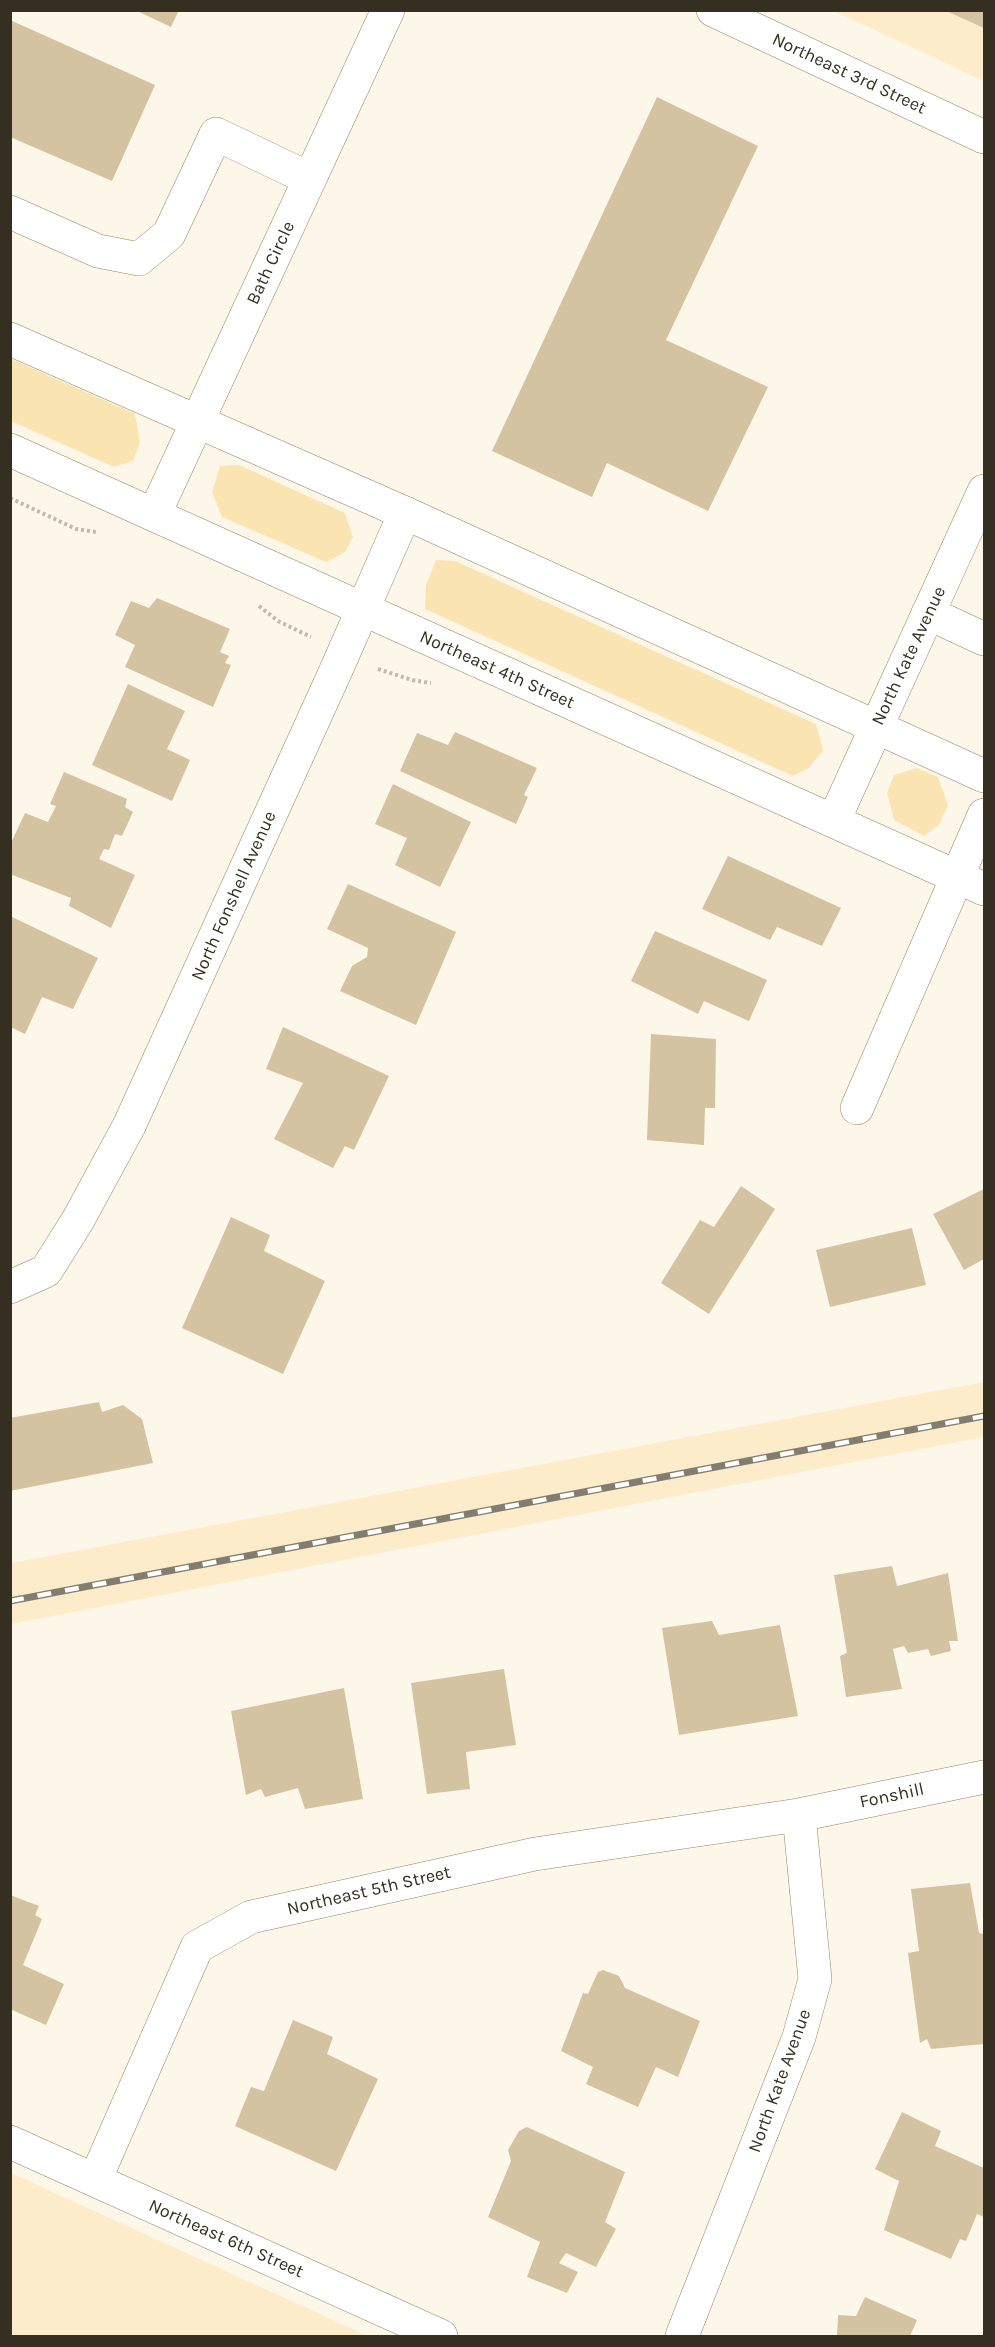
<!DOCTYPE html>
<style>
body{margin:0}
#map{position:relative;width:995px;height:2347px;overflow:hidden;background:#fdf7e9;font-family:Karla,sans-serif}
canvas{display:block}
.frame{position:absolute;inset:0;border:12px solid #352f21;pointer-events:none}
</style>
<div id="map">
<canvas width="995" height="2347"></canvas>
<div class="frame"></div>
</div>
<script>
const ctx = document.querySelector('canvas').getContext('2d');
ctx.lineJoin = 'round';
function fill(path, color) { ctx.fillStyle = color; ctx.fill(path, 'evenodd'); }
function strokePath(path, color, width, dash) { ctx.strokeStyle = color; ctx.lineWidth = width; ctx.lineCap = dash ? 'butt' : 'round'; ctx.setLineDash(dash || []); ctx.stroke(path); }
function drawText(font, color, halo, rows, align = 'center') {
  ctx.font = font + ' Karla,sans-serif'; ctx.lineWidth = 4.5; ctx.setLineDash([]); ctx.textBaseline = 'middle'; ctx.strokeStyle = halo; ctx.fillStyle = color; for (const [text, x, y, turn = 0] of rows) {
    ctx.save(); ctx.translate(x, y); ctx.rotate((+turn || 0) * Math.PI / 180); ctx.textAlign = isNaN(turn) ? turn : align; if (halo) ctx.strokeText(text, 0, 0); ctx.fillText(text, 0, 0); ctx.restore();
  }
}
fill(new Path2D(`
 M 834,11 L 984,11 L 984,81 Z
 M 984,1382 L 984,1437 L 11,1624 L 11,1563 Z
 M 11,2173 L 368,2336 L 11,2336 Z`), '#fcecca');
fill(new Path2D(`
 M 11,359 L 135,414 L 140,442 L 133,461 L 114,467 L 11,421 Z
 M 239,465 L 345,513 L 353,537 L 345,552 L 326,562 L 222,517 L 212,492 L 220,466 Z
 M 436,560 L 455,561 L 816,724 L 823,750 L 809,768 L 793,776 L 425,609 L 426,585 Z
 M 917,768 L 938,777 L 948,805 L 939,825 L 924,836 L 894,820 L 887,793 L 894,775 Z`), '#fae4b2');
fill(new Path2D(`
 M 135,10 L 179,10 L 171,27 Z
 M 944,10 L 984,10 L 984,28 Z
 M 10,20 L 155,85 L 112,181 L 10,137 Z
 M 657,97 L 758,146 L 666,340 L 768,387 L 708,511 L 607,463 L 592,497 L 492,451 Z
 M 157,598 L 230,629 L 220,652 L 229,656 L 225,663 L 231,665 L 213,707 L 125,667 L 135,645 L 115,635 L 131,601 L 149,608 Z
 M 128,684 L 185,711 L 167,749 L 190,760 L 172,801 L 92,765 Z
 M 455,732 L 537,768 L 524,795 L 528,797 L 516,824 L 400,771 L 417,733 L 448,745 Z
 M 64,772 L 127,799 L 125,807 L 133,812 L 122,836 L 115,834 L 109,850 L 104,849 L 99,859 L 135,875 L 111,928 L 69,906 L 71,898 L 10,874 L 10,845 L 25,813 L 48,822 L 56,806 L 50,804 Z
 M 393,784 L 471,822 L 440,887 L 395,865 L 407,838 L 375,824 Z
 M 728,856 L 841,908 L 822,946 L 777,927 L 770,940 L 702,909 Z
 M 348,884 L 456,932 L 416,1025 L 340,991 L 352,966 L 367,957 L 368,948 L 327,929 Z
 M 10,916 L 98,958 L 73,1009 L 42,997 L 25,1034 L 10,1027 Z
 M 655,931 L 767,980 L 749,1021 L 704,1001 L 698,1014 L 631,981 Z
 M 283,1027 L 389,1076 L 354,1150 L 345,1146 L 333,1168 L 274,1139 L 303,1083 L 266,1069 Z
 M 651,1034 L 716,1039 L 715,1108 L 705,1108 L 704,1145 L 647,1140 Z
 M 741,1186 L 775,1209 L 709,1314 L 661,1283 L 700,1220 L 714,1227 Z
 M 984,1189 L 984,1259 L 964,1270 L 933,1214 Z
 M 231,1217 L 270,1235 L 264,1251 L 325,1281 L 283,1374 L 182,1328 Z
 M 912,1228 L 926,1285 L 830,1307 L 816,1250 Z
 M 99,1402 L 102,1412 L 123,1405 L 142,1419 L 153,1463 L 10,1491 L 10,1418 Z
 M 892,1566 L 897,1586 L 948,1573 L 958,1641 L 949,1641 L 951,1651 L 931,1656 L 928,1649 L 908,1653 L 904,1646 L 893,1649 L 902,1689 L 846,1697 L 840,1656 L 847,1653 L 834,1575 Z
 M 712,1621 L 719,1635 L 780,1625 L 798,1716 L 679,1735 L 662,1628 Z
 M 504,1669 L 516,1745 L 466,1752 L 470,1789 L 427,1794 L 411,1683 Z
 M 344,1688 L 363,1799 L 305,1809 L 298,1788 L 265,1797 L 261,1789 L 246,1795 L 231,1711 Z
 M 970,1883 L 979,1933 L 984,1934 L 984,2044 L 931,2049 L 927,2039 L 920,2043 L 908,1953 L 919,1951 L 911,1889 Z
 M 10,1895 L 39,1906 L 35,1915 L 42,1919 L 23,1965 L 64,1984 L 46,2025 L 10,2009 Z
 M 603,1970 L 619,1976 L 625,1988 L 700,2021 L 678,2077 L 656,2067 L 638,2107 L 586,2084 L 593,2067 L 561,2051 L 583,1993 L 588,1994 L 598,1972 Z
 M 293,2020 L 333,2037 L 327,2054 L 378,2079 L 336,2171 L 235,2126 L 251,2087 L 264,2091 Z
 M 902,2112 L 941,2131 L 935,2146 L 984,2168 L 984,2217 L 977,2214 L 966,2241 L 960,2239 L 951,2259 L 884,2230 L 899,2181 L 875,2169 Z
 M 527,2127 L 625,2172 L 605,2222 L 616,2229 L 596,2267 L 566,2253 L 559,2263 L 578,2272 L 567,2293 L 527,2277 L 540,2242 L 488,2217 L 511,2161 L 508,2150 L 519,2131 Z
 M 865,2297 L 917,2320 L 910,2336 L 837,2336 L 838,2315 L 856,2316 Z`), '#d3c3a0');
const minor = new Path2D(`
 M 713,10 L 984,137
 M 10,212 L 98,251 L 139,259 L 169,234 L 216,134 L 310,179
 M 154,515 L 388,10
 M 928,613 L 984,639
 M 834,820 L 984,491
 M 857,1108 L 984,815
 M 10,1287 L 46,1271 L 78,1220 L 129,1126 L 337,668 L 405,513
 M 10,2142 L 441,2336
 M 95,2180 L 197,1947 L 251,1917 L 535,1854 L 799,1815 L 984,1777
 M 682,2336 L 799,2037 L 815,1979 L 799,1815`);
const major = new Path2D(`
 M 10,339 L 405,513 L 984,776
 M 10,450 L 984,889`);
strokePath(minor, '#968766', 34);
strokePath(major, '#968766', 34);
strokePath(new Path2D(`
 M 10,498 L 76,529 L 96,532
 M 259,606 L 278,621 L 311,637
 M 378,669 L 412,680 L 431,683`), '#c0baac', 4, [3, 3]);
strokePath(minor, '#fff', 33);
strokePath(major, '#fff', 33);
const rail = new Path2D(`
 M 10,1601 L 984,1416`);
strokePath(rail, '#837d6f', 7);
strokePath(rail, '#fff', 4.5, [14]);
drawText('18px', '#352f21', '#fff', [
 ["Northeast 3rd Street",849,74,25],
 ["Bath Circle",271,263,-65],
 ["North Kate Avenue",909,656,-65],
 ["Northeast 4th Street",497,670,24],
 ["North Fonshell Avenue",234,896,-66],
 ["Fonshill",892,1796,-12],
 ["Northeast 5th Street",369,1891,-13],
 ["North Kate Avenue",780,2081,-70],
 ["Northeast 6th Street",226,2239,24]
]);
</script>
